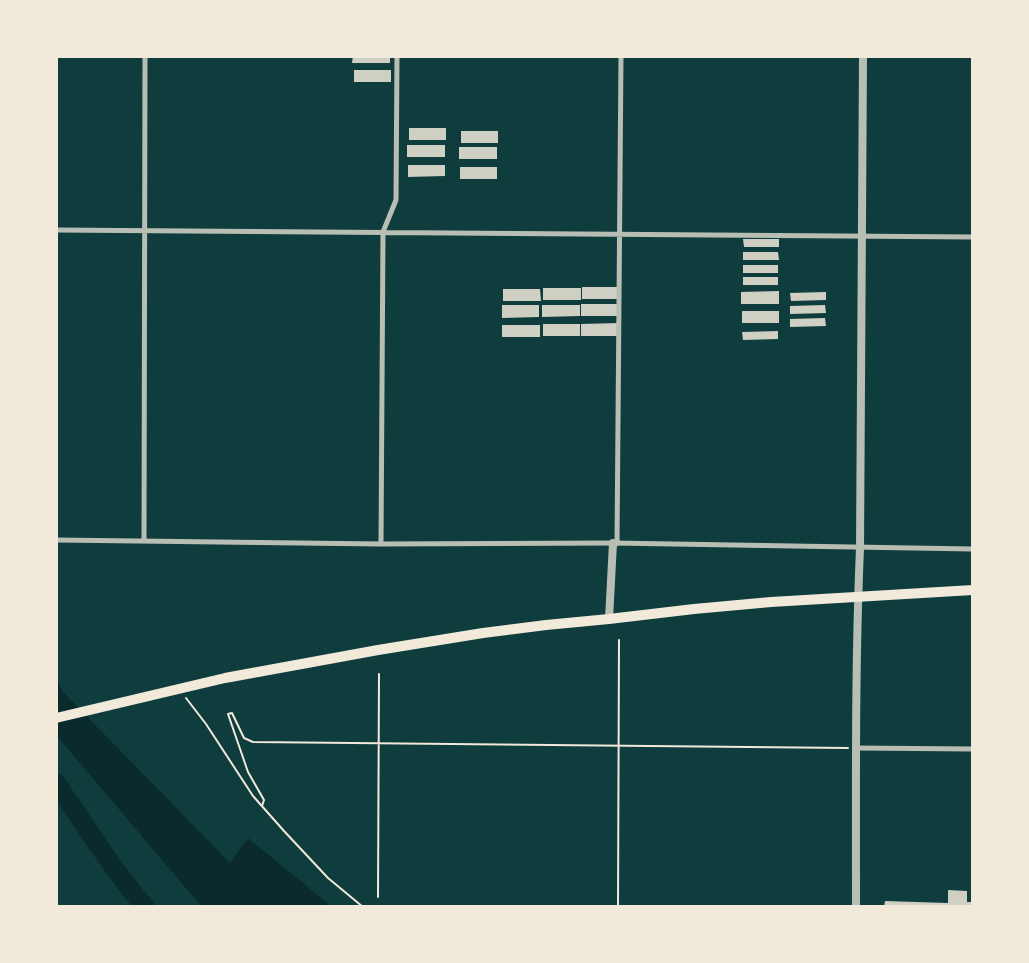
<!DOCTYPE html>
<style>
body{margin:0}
#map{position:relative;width:1029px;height:963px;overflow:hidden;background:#0f3d3e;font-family:"Source Serif 4",serif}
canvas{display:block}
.frame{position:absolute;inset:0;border:58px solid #f1e9da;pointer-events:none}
</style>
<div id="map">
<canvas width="1029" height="963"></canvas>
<div class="frame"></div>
</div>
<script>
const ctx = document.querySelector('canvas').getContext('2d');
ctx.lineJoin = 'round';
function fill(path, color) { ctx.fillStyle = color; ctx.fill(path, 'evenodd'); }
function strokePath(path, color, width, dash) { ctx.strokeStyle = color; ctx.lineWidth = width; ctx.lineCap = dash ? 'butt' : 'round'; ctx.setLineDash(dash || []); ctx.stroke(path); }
fill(new Path2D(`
 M 56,681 L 64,693 L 230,863 L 248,838 L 332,907 L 202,907 L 56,735 Z`), '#0a2a2b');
strokePath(new Path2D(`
 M 56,783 C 86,826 111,867 145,907`), '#0a2a2b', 19);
fill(new Path2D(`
 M 353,56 L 390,56 L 390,63 L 352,63 Z
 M 354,70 L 391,70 L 391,82 L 354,82 Z
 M 409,128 L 446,128 L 446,140 L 409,140 Z
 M 461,131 L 498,131 L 498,143 L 461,143 Z
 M 407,145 L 445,145 L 445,157 L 407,157 Z
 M 459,147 L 497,147 L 497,159 L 459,159 Z
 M 408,165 L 445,165 L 445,176 L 408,177 Z
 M 460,167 L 497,167 L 497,179 L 460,179 Z
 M 743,239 L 779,239 L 779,247 L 744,247 Z
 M 743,252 L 778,252 L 779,260 L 743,260 Z
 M 743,265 L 778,265 L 778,273 L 743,273 Z
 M 743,277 L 778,277 L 778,285 L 743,285 Z
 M 582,287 L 620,287 L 620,299 L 582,299 Z
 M 543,288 L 581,288 L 581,300 L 543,300 Z
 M 503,289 L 540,289 L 541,301 L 503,301 Z
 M 779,291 L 779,304 L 741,304 L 741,292 Z
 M 826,292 L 826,300 L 791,301 L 790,293 Z
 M 581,304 L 618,304 L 619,316 L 581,316 Z
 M 502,305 L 539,305 L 539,317 L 502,318 Z
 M 542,305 L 580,305 L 580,316 L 542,317 Z
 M 825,305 L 826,313 L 790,314 L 790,306 Z
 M 742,311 L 779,311 L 779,323 L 742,323 Z
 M 825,318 L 826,326 L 790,327 L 790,319 Z
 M 619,323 L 619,336 L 581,336 L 581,324 Z
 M 543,324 L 580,324 L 580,336 L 543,336 Z
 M 502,325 L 540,325 L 540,337 L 502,337 Z
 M 778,331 L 778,339 L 743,340 L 742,332 Z
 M 948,890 L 967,891 L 967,902 L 973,902 L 973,907 L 884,907 L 885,901 L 948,903 Z`), '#cfcfc3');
strokePath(new Path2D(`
 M 186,698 L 206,724 L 253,796 L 284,831 L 328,878 L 363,907
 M 262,806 L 264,800 L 248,772 L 228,714 L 232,713 L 244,738 L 253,742 L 848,748
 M 378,897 L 379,674
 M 618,907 L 619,640`), '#f1e9da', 2);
strokePath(new Path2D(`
 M 56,230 L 973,237
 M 56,540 L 381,544 L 613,543 L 973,549
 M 144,540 L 145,56
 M 381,544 L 383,232 L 396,200 L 397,56
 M 617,544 L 621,56
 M 856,748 L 973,749`), '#b8beb3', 5);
strokePath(new Path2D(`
 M 609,619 L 613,543
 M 856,907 C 856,787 855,667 860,548 L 863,56`), '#b8beb3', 8);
strokePath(new Path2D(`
 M 56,718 L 225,678 L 378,650 L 483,633 L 546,625 L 609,619 L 694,609 L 771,602 L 973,590`), '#f1e9da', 10);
</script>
